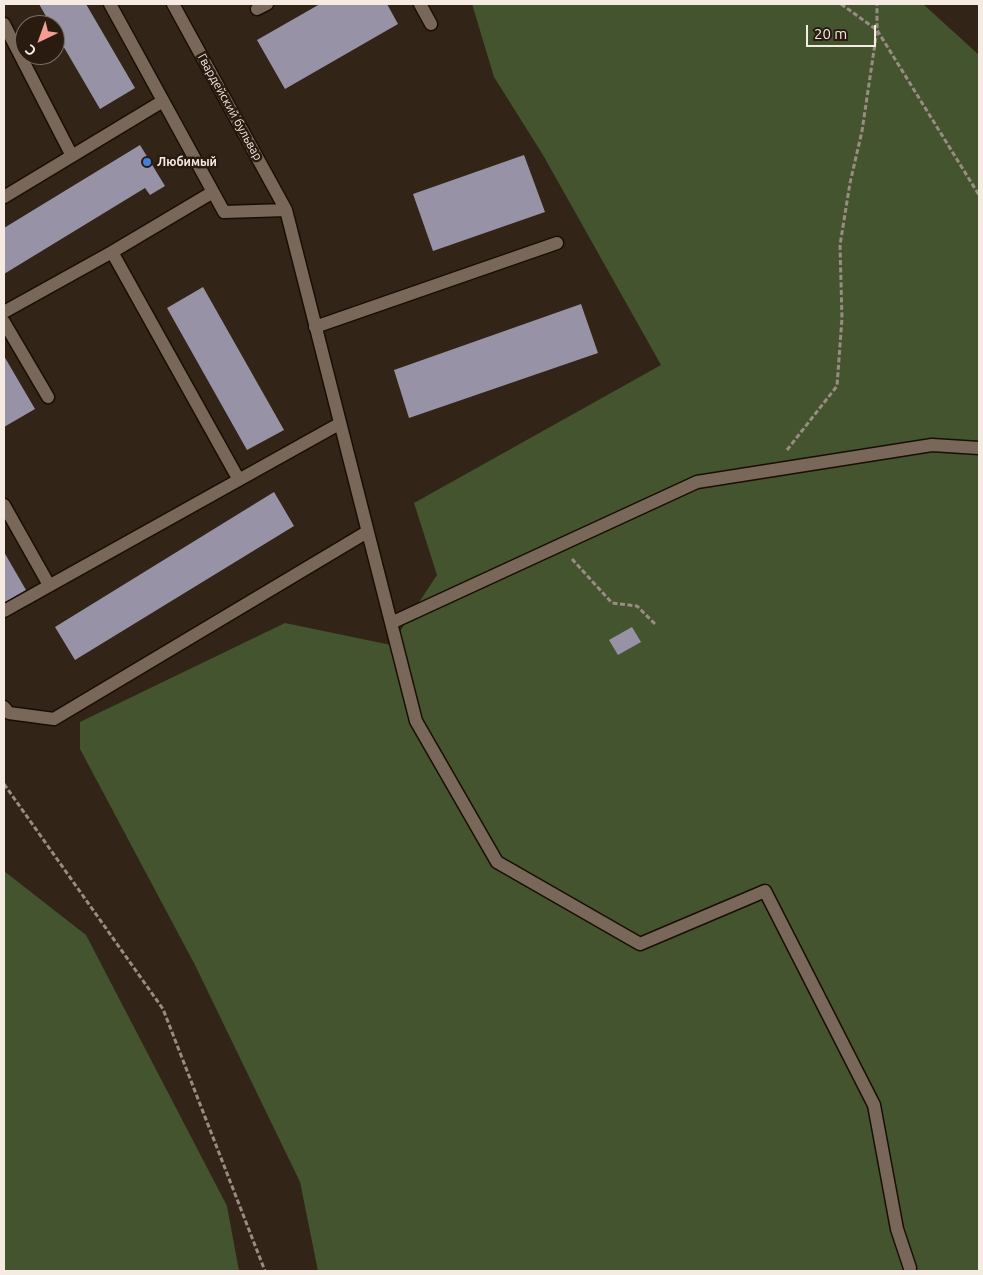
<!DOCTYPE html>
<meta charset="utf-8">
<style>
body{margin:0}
#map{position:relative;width:983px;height:1275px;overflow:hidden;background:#332418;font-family:Ubuntu,sans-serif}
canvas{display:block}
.frame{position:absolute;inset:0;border:5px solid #f5ebe3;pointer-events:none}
.north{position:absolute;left:15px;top:15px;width:50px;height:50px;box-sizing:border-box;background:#291b0f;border:1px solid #7b6e64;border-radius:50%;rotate:222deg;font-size:14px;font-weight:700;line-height:20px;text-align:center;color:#f5ebe3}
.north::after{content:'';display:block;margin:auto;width:18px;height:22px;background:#f59c93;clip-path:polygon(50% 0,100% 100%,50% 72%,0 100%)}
.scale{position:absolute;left:806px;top:25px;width:70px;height:22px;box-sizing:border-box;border:2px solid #f5ebe3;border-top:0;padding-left:6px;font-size:15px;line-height:18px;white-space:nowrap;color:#f5ebe3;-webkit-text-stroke:4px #291b0f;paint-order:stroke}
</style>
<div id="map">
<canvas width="983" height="1275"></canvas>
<div class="frame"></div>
<div class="north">С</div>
<div class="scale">20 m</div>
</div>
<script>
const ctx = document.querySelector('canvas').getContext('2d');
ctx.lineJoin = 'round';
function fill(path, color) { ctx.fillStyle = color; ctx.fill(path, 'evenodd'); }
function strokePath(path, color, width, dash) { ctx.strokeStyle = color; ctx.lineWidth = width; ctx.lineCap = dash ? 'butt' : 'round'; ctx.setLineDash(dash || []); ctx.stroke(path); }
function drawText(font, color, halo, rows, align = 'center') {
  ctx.font = font + ' Ubuntu,sans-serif'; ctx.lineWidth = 5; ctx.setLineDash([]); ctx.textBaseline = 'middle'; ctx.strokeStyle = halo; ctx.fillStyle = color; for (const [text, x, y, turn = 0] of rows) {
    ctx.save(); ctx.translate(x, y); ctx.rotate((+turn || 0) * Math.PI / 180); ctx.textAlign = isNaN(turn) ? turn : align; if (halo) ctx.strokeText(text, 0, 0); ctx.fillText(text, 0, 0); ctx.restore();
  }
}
fill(new Path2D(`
 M 472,4 L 923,4 L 979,55 L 979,1271 L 318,1271 L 300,1182 L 195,965 L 80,749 L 80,722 L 285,623 L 391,645 L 437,575 L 414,503 L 661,365 L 543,155 L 494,77 Z
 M 4,871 L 86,935 L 227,1206 L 239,1271 L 4,1271 Z`), '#43542e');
fill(new Path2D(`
 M 39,4 L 86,4 L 135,88 L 100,109 L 55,32 L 55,25 L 51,25 Z
 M 320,4 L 387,4 L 398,24 L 285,89 L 257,40 Z
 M 140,145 L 165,186 L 150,195 L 145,188 L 4,274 L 4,228 Z
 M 524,155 L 545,212 L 433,251 L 413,194 Z
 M 203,287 L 284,430 L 247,450 L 167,308 Z
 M 581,304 L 598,353 L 409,418 L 394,370 Z
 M 4,356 L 35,409 L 4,427 Z
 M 274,492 L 294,526 L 75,660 L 55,627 Z
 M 4,552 L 26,590 L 4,603 Z
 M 632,627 L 641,642 L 618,655 L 609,640 Z`), '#9892a6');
const minor = new Path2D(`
 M 110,4 L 224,212 L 286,210
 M 173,4 L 286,210 L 416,721 L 497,862 L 640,944 L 765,891 L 874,1105 L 897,1229 L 910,1268
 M 420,4 L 431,24
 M 257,9 L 267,4
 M 4,24 L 72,156
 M 4,197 L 163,101
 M 112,252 L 213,192
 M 4,312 L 112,252 L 239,480
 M 4,322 L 48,397
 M 315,327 L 557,243
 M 4,505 L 49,585
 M 4,611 L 339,424
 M 391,623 L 697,482 L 932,445 L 979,448
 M 4,707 L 9,713 L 54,719 L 367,532`);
strokePath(minor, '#1a0d03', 15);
strokePath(new Path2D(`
 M 841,4 L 877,30 L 979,195
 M 787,450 L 837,386 L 842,318 L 840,245 L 850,183 L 862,131 L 877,30 L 877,4
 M 572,559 L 612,603 L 637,606 L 655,624
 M 4,784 L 163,1009 L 265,1271`), '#998c82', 3, [5, 2.5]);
strokePath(minor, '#796859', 12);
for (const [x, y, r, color] of [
 [147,162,5,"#3f7fe0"]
]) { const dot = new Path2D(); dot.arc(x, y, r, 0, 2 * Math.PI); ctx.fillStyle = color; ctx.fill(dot); strokePath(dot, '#291b0f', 2); }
drawText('12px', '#f5ebe3', '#291b0f', [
 ["Гвардейский бульвар",230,107,61]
]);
drawText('bold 12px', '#f5ebe3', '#291b0f', [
 ["Любимый",157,162]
], 'left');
</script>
